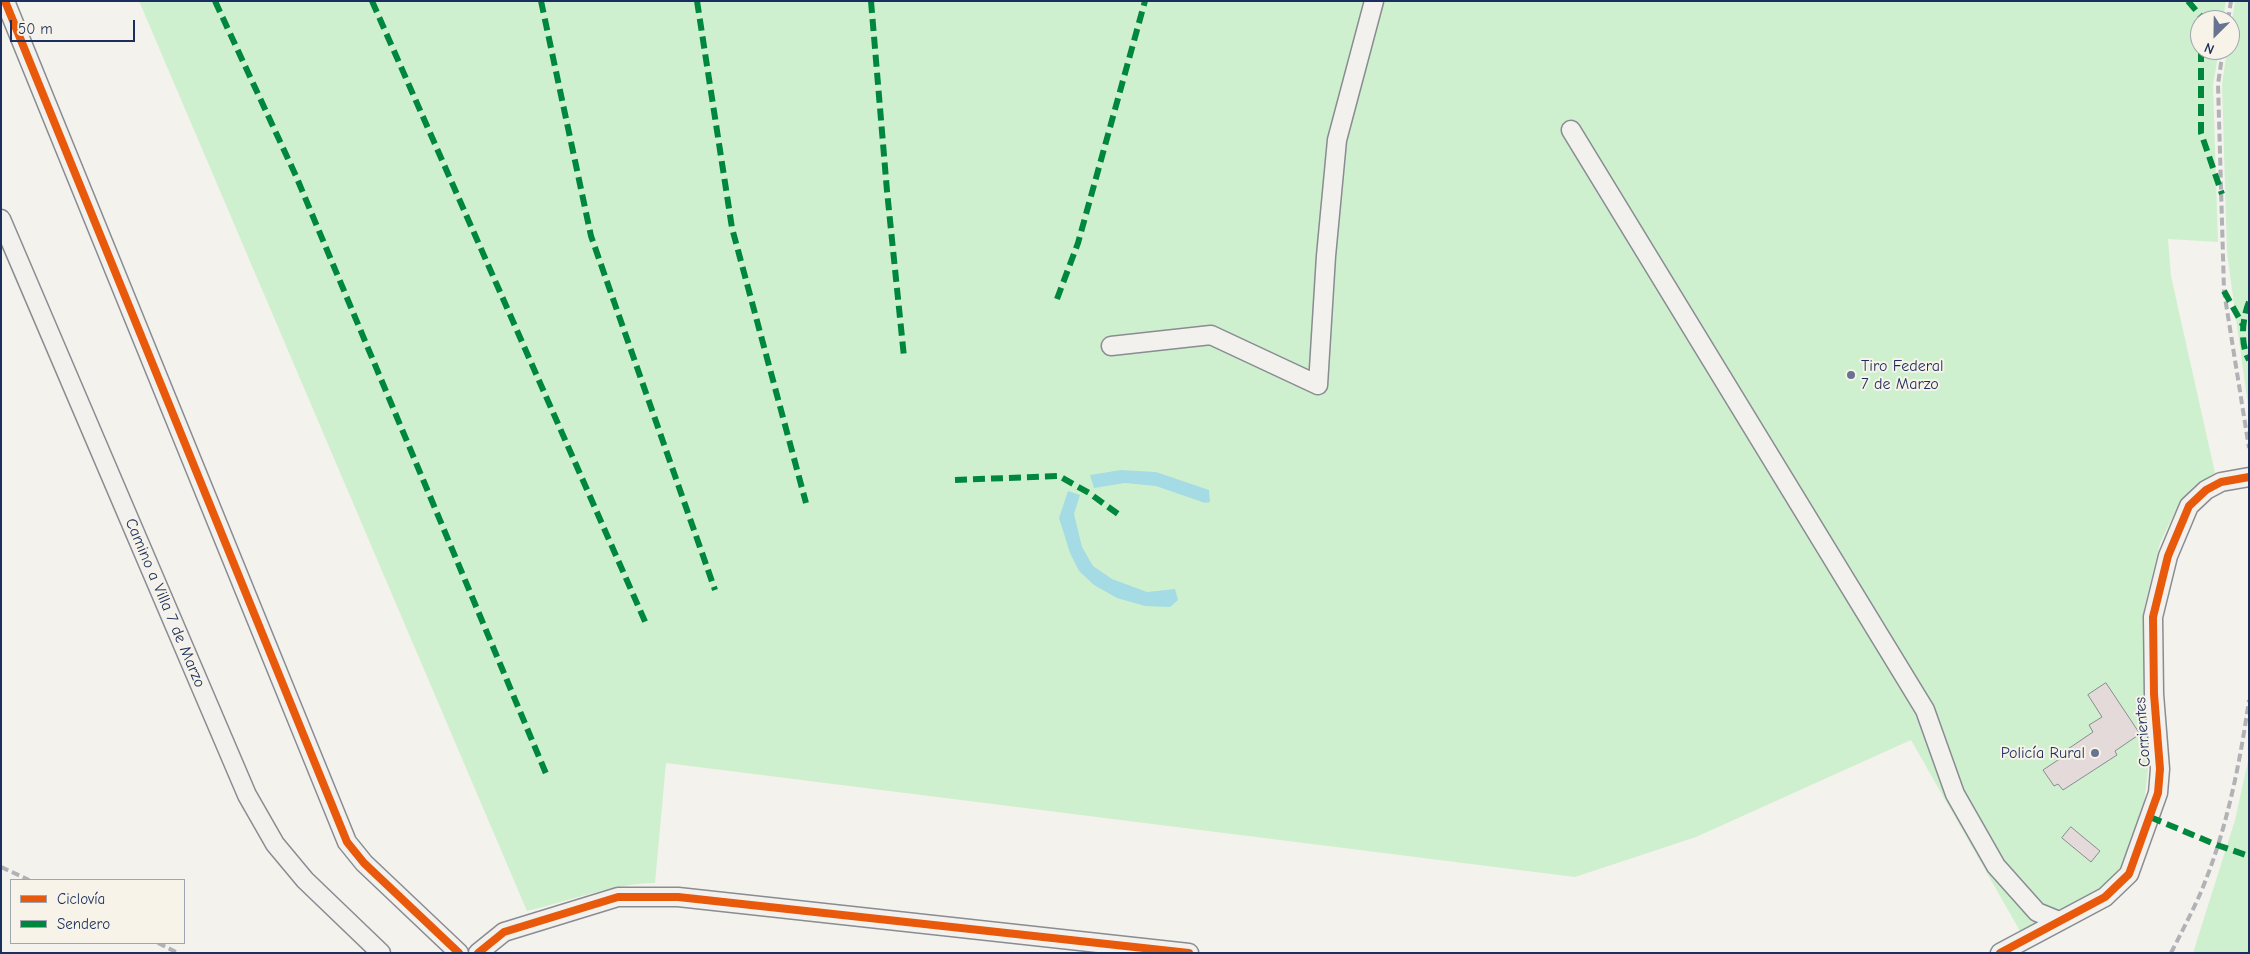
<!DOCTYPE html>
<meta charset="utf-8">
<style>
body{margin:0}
#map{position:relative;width:2250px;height:954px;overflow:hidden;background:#f4f2ec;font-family:"Comic Neue",sans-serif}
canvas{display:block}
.frame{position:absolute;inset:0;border:2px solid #1b2f5e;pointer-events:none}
.legend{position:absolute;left:10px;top:879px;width:175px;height:65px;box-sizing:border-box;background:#f7f3e8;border:1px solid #9fa5b1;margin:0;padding:6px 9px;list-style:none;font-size:15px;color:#1b2f5e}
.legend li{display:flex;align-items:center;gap:10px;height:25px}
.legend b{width:25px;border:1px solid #9fa5b1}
.north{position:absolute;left:2190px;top:10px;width:50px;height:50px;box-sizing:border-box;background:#f7f3e8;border:1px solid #9fa5b1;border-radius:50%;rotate:203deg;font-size:14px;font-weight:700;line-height:20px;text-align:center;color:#1b2f5e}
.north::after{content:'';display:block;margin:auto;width:18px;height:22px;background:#677390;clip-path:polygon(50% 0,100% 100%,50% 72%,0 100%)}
.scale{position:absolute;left:10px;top:20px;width:125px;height:22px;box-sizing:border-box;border:2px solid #1b2f5e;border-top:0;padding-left:6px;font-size:15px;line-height:18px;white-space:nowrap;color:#1b2f5e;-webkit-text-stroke:4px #f7f3e8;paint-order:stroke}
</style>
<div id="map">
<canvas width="2250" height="954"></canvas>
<div class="frame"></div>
<ul class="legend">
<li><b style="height:6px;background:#e8590c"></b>Ciclovía</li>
<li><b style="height:6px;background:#00873e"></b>Sendero</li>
</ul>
<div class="north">N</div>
<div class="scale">50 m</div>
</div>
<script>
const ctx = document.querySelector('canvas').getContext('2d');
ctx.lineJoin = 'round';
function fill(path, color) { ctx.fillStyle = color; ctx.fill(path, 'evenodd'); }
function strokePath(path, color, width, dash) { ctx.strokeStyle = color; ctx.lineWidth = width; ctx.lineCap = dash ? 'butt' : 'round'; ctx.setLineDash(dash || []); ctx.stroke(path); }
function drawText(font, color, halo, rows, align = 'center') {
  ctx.font = font + ' "Comic Neue",sans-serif'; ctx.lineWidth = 4; ctx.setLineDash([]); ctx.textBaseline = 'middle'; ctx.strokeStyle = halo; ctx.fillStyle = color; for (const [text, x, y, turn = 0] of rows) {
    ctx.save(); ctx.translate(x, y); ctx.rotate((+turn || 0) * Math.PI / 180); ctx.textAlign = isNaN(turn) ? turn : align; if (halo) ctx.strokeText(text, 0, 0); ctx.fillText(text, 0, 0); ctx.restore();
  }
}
fill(new Path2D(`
 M 139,1 L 2226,1 L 2223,20 L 2200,20 L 2200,50 L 2219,50 L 2213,85 L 2218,242 L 2168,239 L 2171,276 L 2215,473 L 2193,487 L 2175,512 L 2160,543 L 2144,609 L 2148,770 L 2142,820 L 2116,881 L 2045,923 L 2020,931 L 1911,740 L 1696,837 L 1575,877 L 666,763 L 655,883 C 611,884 570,901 527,911 Z
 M 2235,1 L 2249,1 L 2249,413 L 2227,253 L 2222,85 L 2227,50 L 2230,50 L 2230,34 Z
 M 2249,756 L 2249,953 L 2193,953 L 2235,820 Z`), '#cff0ce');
fill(new Path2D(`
 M 1121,470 L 1156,472 L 1209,490 L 1210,502 L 1205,503 L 1156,486 L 1125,483 L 1094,488 L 1090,475 Z
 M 1068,491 L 1080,495 L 1074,514 L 1082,547 L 1093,566 L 1112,579 L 1147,592 L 1175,589 L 1178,600 L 1170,607 L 1145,606 L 1117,598 L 1094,585 L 1079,571 L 1070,553 L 1059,518 Z`), '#a5dbe4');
const building = new Path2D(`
 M 2106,683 L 2140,734 L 2115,751 L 2117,755 L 2063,790 L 2058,784 L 2054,786 L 2043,770 L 2064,756 L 2062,753 L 2093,732 L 2089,725 L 2102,717 L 2088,695 Z
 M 2071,827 L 2100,851 L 2091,862 L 2062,838 Z`);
fill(building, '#e4dada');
strokePath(building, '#898c92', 1);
const minor = new Path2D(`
 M 5,1 L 347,842 L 364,863 L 459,953
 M 1571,130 L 1925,710 L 1955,794 L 1996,866 L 2037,912 L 2059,921
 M 1,219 L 247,795 L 275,844 L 305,880 L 381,953
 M 1111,346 L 1211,335 L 1318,385 L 1326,256 L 1337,140 L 1374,1
 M 478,953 L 504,932 L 618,897 L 678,897 L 1189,953
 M 2000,953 L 2105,897 L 2129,874 L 2158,793 L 2160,769 L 2154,694 L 2153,617 L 2168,556 L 2189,506 L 2206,490 L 2221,482 L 2249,477`);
strokePath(minor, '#898c92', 21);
strokePath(minor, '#f2f1ed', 18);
strokePath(new Path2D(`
 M 2228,20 L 2231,1
 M 2223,50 L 2218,84 L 2224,291 L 2249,448
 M 1,867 L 29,880
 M 158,943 L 178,953
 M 2171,953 C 2182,931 2194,909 2203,887 C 2227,828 2240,763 2249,700`), '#b1b2b5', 4, [8, 4]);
strokePath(new Path2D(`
 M 215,1 L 296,176 L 547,776
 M 372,1 L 647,626
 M 541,1 L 591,236 L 715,590
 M 697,1 L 732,228 L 806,503
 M 871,1 L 887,191 L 904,357
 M 2188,1 L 2204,20
 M 2201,50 L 2201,133 L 2222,194
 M 2224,291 L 2244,327
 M 1057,299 L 1078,243 L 1145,1
 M 2249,302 C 2242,319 2240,344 2249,360
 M 955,480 L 1059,476 L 1089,493 L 1118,514
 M 2150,817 L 2217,845 L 2249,856`), '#00873e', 6, [12, 6]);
strokePath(new Path2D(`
 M 5,1 L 347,842 L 364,863 L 459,953
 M 478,953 L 504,932 L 618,897 L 678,897 L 1189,953
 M 2000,953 L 2105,897 L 2129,874 L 2158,793 L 2160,769 L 2154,694 L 2153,617 L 2168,556 L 2189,506 L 2206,490 L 2221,482 L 2249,477`), '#e8590c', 8);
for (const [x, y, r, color] of [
 [1851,375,5,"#677390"],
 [2095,753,5,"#677390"]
]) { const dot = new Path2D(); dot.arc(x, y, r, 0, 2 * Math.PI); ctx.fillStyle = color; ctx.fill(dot); strokePath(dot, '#f7f3e8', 2); }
drawText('16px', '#1b2f5e', '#f7f3e8', [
 ["Tiro Federal",1861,366],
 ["7 de Marzo",1861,384],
 ["Policía Rural",2085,753,"right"]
], 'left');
drawText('16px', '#1b2f5e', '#f7f3e8', [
 ["Camino a Villa 7 de Marzo",165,603,67],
 ["Corrientes",2143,732,-94]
]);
</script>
